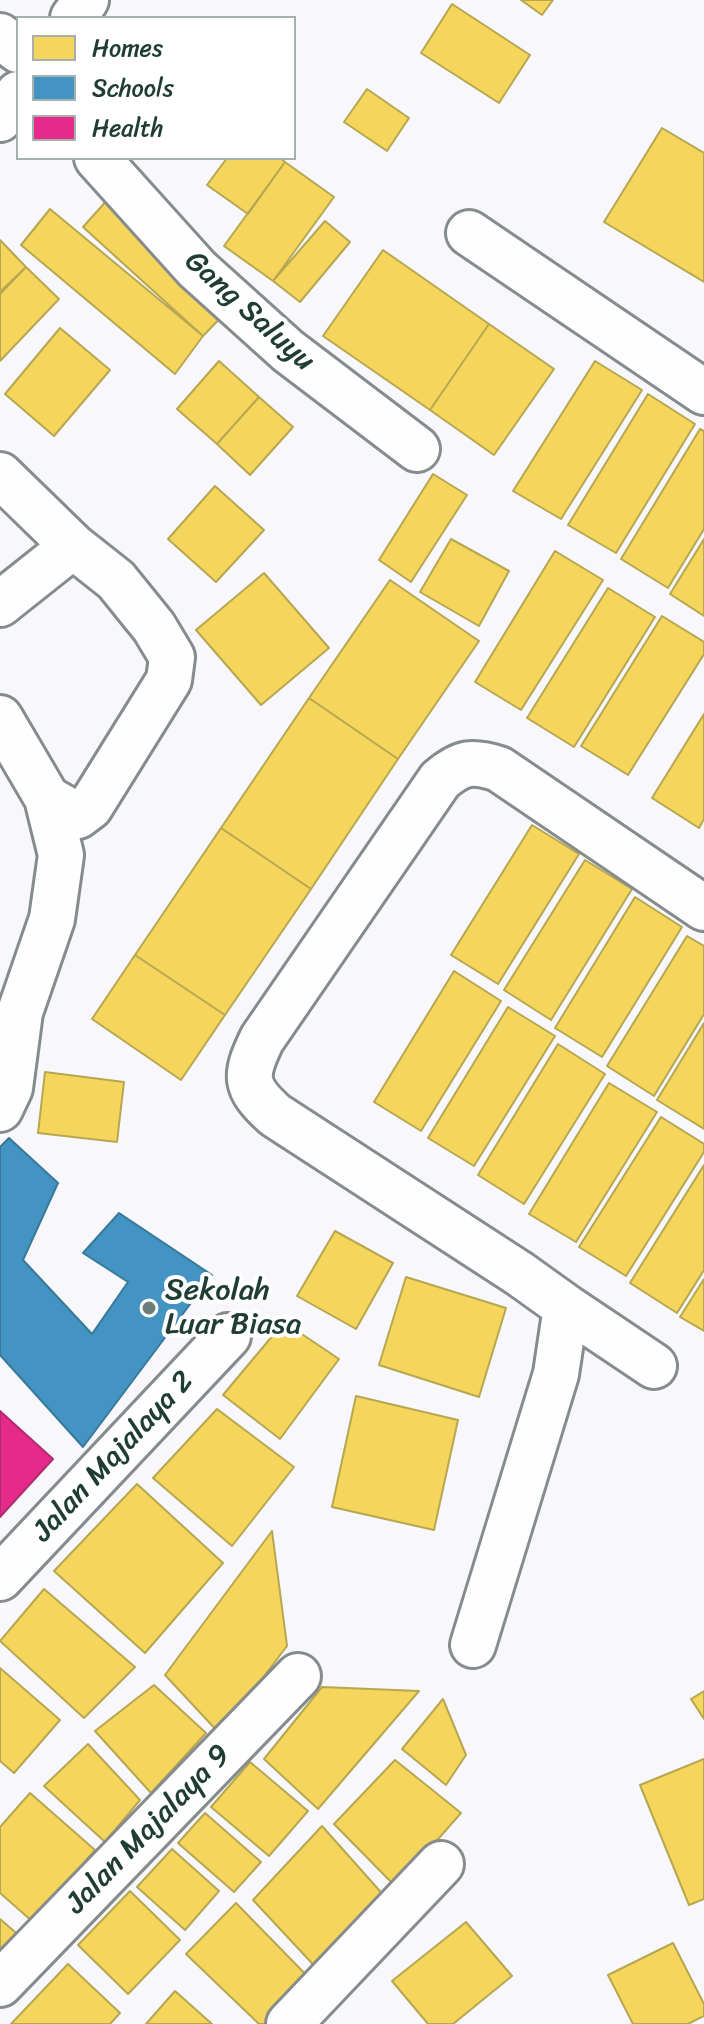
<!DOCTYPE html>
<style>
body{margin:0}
#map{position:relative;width:704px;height:2024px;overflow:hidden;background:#f7f7fc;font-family:Sriracha,sans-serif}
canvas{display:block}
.legend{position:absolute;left:16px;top:16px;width:280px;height:144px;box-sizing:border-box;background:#fff;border:2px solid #a5b1ae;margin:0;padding:10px 14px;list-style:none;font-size:24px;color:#1f3d34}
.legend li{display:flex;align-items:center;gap:16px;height:40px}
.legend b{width:40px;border:2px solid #a5b1ae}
</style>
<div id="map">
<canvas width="704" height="2024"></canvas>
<ul class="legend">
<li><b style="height:22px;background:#f6d55c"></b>Homes</li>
<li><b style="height:22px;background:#4393c3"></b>Schools</li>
<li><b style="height:22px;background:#e7298a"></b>Health</li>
</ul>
</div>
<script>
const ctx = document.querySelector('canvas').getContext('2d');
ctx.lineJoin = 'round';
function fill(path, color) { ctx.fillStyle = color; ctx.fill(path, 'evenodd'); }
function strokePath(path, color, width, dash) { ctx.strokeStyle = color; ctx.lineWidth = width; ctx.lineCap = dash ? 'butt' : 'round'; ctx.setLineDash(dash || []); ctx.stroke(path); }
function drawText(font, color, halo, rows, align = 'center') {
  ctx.font = font + ' Sriracha,sans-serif'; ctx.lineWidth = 8; ctx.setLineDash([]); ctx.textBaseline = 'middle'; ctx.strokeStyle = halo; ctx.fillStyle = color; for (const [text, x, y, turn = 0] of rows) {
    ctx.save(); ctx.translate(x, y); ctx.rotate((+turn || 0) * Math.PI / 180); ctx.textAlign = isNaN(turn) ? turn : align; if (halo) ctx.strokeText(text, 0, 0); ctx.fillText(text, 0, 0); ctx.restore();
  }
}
const homes = new Path2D(`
 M 521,0 L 553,0 L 542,15 Z
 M 452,4 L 530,55 L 499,103 L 421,53 Z
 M 367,89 L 409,118 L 387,151 L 344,122 Z
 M 662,128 L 704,153 L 704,282 L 604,222 Z
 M 227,158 L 280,158 L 285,162 L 248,214 L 207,185 Z
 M 285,162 L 334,197 L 273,281 L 224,246 Z
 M 109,198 L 230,308 L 203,336 L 83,227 Z
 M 50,209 L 203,336 L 175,374 L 21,245 Z
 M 325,221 L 350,242 L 300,302 L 273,281 Z
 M 0,240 L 26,267 L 0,292 Z
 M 383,250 L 489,324 L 430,410 L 323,336 Z
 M 26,267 L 59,299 L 0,361 L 0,294 Z
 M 489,324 L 554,369 L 494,455 L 430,410 Z
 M 60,328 L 110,370 L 54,436 L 5,394 Z
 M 219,361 L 259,397 L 217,444 L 177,409 Z
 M 595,361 L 642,390 L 561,519 L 513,491 Z
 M 648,394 L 695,424 L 616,553 L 568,525 Z
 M 259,397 L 293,427 L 250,475 L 217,444 Z
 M 700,429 L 704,431 L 704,529 L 668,588 L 621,559 Z
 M 433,474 L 467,495 L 411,582 L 379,560 Z
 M 215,486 L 264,530 L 216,582 L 168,539 Z
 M 451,539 L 509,571 L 479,626 L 420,592 Z
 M 704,539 L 704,616 L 670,594 Z
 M 555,551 L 603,580 L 521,710 L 475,682 Z
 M 264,573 L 329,648 L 261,705 L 196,630 Z
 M 390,580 L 479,641 L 398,759 L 309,698 Z
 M 608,588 L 655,617 L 574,747 L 527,718 Z
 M 662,616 L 704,642 L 704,654 L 628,775 L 581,746 Z
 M 309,698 L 398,759 L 311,889 L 221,828 Z
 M 704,714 L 704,819 L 699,828 L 652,798 Z
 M 532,825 L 579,854 L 498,984 L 451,955 Z
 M 221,828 L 311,889 L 225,1015 L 135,955 Z
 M 585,860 L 632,889 L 551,1020 L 504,990 Z
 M 635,897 L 682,927 L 602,1057 L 555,1028 Z
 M 687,936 L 704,946 L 704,1014 L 654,1096 L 607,1066 Z
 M 135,955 L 225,1015 L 181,1080 L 92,1019 Z
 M 454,971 L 501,1001 L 421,1131 L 374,1102 Z
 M 508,1007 L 555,1036 L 474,1166 L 428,1138 Z
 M 704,1023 L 704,1129 L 657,1100 Z
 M 558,1044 L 605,1074 L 524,1204 L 478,1175 Z
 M 45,1072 L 124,1082 L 117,1142 L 38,1133 Z
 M 609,1083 L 657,1112 L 576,1242 L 529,1214 Z
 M 661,1117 L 704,1144 L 704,1152 L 626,1276 L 579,1247 Z
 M 704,1165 L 704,1270 L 677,1313 L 630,1283 Z
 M 335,1231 L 393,1263 L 356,1329 L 297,1296 Z
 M 406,1277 L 506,1308 L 479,1397 L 379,1365 Z
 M 704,1279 L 704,1331 L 680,1317 Z
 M 284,1322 L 339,1359 L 280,1439 L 223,1395 Z
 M 356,1396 L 458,1420 L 434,1530 L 332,1507 Z
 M 217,1409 L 294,1467 L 232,1546 L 153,1478 Z
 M 137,1484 L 223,1563 L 145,1653 L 54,1571 Z
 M 272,1531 L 287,1646 L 220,1734 L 165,1675 Z
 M 44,1589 L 135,1667 L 84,1718 L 0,1641 Z
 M 0,1668 L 60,1720 L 14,1773 L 0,1761 Z
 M 154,1685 L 206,1733 L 151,1793 L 95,1731 Z
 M 322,1687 L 419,1691 L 318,1809 L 264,1759 Z
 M 704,1691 L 704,1719 L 691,1699 Z
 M 443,1699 L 466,1755 L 446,1785 L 402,1749 Z
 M 88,1744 L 140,1800 L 105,1842 L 44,1786 Z
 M 704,1759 L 704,1899 L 689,1905 L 640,1785 Z
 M 395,1760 L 461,1813 L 396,1887 L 334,1824 Z
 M 250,1762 L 308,1811 L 269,1856 L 211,1807 Z
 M 30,1793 L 95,1850 L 33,1922 L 0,1893 L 0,1827 Z
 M 205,1813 L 261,1862 L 234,1892 L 178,1843 Z
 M 322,1826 L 387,1899 L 322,1974 L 253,1900 Z
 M 172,1849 L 219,1891 L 185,1930 L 137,1887 Z
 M 130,1891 L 180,1940 L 128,1994 L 78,1945 Z
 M 236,1903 L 314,1983 L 278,2024 L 259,2024 L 186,1954 Z
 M 0,1919 L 22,1938 L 0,1959 Z
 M 466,1922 L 512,1976 L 453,2024 L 428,2024 L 392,1981 Z
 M 673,1943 L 704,2004 L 704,2016 L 688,2024 L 633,2024 L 608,1975 Z
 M 68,1964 L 120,2013 L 110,2024 L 11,2024 Z
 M 175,1991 L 212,2024 L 146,2024 Z`);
fill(homes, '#f6d55c');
strokePath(homes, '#b6a750', 2);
const schools = new Path2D(`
 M 9,1138 L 58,1183 L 23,1260 L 92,1334 L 128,1282 L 83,1253 L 119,1213 L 212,1275 L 83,1447 L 0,1355 L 0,1147 Z`);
fill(schools, '#4393c3');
strokePath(schools, '#387998', 2);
const health = new Path2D(`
 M 0,1411 L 53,1459 L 0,1517 Z`);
fill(health, '#e7298a');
strokePath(health, '#ab2f70', 2);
const minor = new Path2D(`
 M 73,18 L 86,0
 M 0,36 L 18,50
 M 0,119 L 18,94
 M 97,158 L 197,269 L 288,351 L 417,449
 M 469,233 L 704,392
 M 0,475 L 73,546 L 116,580 L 154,627 L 172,657 L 169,680 L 90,807 L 78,816 L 47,798 L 61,855 L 52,919 L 20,1012 L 10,1088 L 0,1109
 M 0,604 L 73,546
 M 0,718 L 47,798
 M 566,1307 L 654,1366
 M 0,1578 L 228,1336
 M 473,1645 L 556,1374 L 566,1307 L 520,1274 L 275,1115 C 244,1087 244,1076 262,1039 L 440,780 C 461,762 472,760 499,769 L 704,908
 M 0,1984 L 298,1676
 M 289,2024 L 441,1864`);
strokePath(minor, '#868b8c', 50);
strokePath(minor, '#fefeff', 44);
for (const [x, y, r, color] of [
 [149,1308,8,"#6b7e7a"]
]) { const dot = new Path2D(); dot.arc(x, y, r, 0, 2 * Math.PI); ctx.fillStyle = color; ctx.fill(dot); strokePath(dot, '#fff', 3); }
drawText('30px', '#1f3d34', '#fff', [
 ["Gang Saluyu",249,312,42],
 ["Jalan Majalaya 2",114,1457,-47],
 ["Jalan Majalaya 9",149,1830,-46]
]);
drawText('30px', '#1f3d34', '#fff', [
 ["Sekolah",165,1291],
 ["Luar Biasa",165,1325]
], 'left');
</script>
